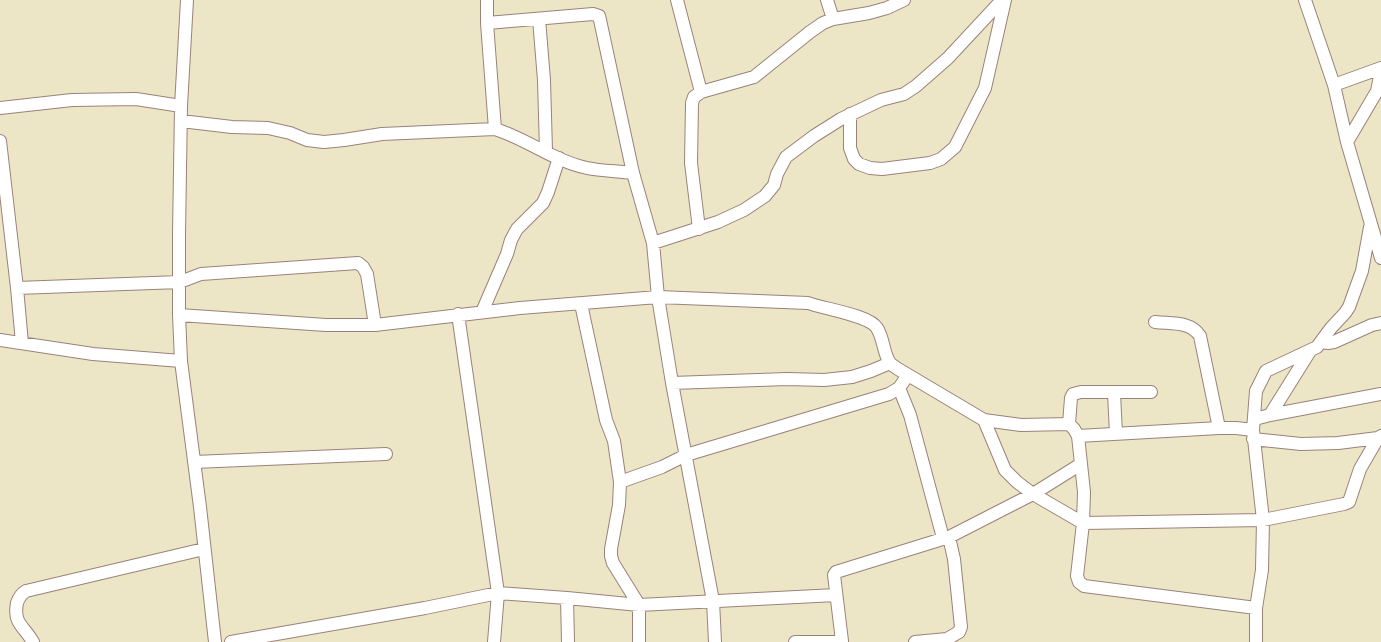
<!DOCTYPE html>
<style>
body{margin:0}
canvas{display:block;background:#ece6c7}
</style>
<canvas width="1381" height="642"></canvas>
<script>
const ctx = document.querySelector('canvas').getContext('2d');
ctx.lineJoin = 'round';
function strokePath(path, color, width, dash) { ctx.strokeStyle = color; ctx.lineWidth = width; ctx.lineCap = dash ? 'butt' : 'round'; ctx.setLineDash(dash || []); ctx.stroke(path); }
const minor = new Path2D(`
 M 187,0 L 181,106 L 179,234 L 179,315 L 181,361 L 200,507 L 215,642
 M 487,0 L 487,23 L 495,129
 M 677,0 L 701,92
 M 827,0 L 833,19
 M 1305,0 L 1334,85 L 1347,142 L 1381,258
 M 539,19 L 544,80 L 546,151
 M 487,23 L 593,14 L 599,16 L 600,20 L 633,173 L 653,243 L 658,297 L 672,383 L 713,601 L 715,642
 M 1334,85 L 1381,68
 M 0,108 L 72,100 L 136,99 L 181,106
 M 850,114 L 850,148 L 854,159 L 859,164 L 870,168 L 882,169 L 930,163 L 941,159 L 955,147 L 985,88 L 1005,0
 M 181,121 L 232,127 L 268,128 L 290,133 L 307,140 L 324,142 L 344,140 L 382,134 L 495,129 C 527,139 554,161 587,168 C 601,171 618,171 633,173
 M 0,141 L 17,288 L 22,343
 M 1347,142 L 1377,91 L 1381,71
 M 699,229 L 691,163 L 692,103 L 694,97 L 701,92 L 754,77 L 810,32 L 823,23 L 833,19 L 869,13 L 887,8 L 904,0
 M 653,243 L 718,222 L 744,210 L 765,196 L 774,185 L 777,174 L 786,157 L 814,136 L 841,119 L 881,100 L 904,94 L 916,86 L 948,58 L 1002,0
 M 17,288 L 180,282 L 201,274 L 358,263 L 363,267 L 367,274 L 375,325
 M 581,304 L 606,420 L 614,441 L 620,482 L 619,505 L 611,549 L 611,556 L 613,563 L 639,605 L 639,642
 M 482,312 L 507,254 L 511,240 L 517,229 L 543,203 L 548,192 L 559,158
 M 458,314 L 498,593 L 494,642
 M 179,315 L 326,325 L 375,325 L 520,308 L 658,297 L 808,303 C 824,309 869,315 877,328 C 884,339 883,353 890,363 C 892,365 895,367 898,369 L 984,420 L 1021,425 L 1069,424 L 1074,429 L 1078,436 L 1084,492 L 1083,523 L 1077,576 L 1079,582 L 1084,586 L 1256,608
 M 1155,322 C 1172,324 1190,321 1200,336 L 1219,428
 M 0,340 L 93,354 L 181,361
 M 1321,342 L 1328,343 L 1334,342 L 1372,325 L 1381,323
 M 672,383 L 787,379 L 824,380 L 852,377 L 871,371 L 890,363
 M 899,388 L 910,415 L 943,538
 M 1114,393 L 1116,434
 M 1270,415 L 1310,351
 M 1255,419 L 1270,415 L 1381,394
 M 984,420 L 1005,470 L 1017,482 L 1033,494 L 1083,523 L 1263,520 L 1344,504 L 1349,502 L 1360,469 L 1378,438 L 1381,436
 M 1069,424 L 1071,398 L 1073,394 L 1081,392 L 1151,392
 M 1253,430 L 1256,391 L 1266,371 L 1317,347 L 1331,328 L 1345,313 L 1349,307 L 1362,271 L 1370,227
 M 1078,436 L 1219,428 L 1236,428 L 1253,430 L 1263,520 L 1262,570 L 1256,608 L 1256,642
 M 1253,439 L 1301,444 L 1338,443 L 1378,438
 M 194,462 L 386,454
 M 620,482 L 662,467 L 686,455 L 889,394 L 899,388 L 908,375
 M 567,598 L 568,642
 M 842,641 L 834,575 L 836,572 L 949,537 L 1033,494 L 1081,464
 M 33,642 C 24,626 13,624 17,603 C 19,597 21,594 26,591 L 204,549
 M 231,642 L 425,608 L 498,593 L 567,598 L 639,605 L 836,595
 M 795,642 L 842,642
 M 915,642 L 947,639 L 959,632 L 961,627 L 954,559 L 949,537`);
strokePath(minor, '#9b8279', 14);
strokePath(minor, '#fff', 12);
</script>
